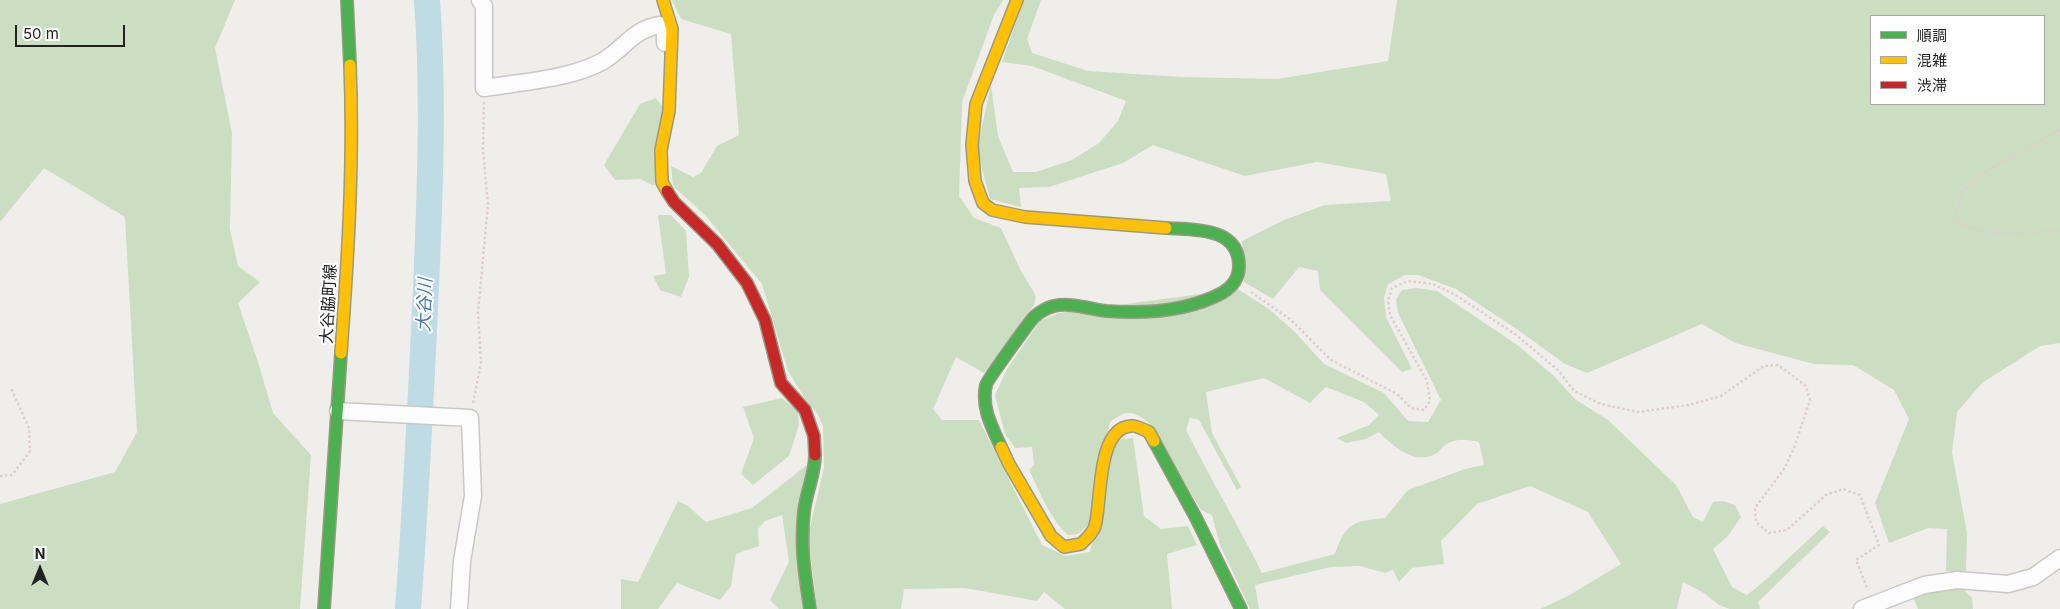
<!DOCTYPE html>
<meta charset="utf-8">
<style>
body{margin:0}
#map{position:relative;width:2060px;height:609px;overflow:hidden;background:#f0eeeb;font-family:Inter,"Noto Sans JP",sans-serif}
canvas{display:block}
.legend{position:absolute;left:1870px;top:15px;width:175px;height:90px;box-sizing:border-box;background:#fff;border:1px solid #a7a7a7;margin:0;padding:6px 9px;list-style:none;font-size:15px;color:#222}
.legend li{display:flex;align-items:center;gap:10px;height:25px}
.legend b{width:25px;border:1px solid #a7a7a7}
.north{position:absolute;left:15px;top:544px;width:50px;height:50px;-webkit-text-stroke:4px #fff;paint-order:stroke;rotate:0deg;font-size:14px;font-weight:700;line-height:20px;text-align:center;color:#222}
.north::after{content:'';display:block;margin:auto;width:18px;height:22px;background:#222;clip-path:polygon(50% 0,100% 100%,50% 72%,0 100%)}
.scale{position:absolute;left:15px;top:25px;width:110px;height:22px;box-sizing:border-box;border:2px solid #222;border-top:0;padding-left:6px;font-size:15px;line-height:18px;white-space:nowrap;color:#222;-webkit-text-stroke:4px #fff;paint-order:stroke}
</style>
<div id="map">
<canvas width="2060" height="609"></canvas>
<ul class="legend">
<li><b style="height:6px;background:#4caf50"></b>順調</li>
<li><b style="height:6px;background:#ffc107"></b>混雑</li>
<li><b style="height:6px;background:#c62828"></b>渋滞</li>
</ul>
<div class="north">N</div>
<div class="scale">50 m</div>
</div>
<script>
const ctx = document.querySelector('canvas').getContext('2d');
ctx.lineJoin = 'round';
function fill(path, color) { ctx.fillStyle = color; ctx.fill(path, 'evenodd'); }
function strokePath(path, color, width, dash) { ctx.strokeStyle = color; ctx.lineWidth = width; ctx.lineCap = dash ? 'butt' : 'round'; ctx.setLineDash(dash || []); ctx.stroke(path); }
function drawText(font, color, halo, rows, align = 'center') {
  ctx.font = font + ' Inter,"Noto Sans JP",sans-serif'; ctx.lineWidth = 4; ctx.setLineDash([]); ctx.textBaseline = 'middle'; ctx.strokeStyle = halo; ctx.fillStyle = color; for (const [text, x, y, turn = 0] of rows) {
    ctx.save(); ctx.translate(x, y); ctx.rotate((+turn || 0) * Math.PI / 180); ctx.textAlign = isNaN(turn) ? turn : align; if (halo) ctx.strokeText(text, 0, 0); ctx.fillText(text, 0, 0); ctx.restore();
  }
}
fill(new Path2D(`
 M 0,0 L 235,0 L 215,48 L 232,133 L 230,229 L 238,266 L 260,282 L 238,303 L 258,362 L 273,413 L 311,455 L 300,609 L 0,609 L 0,504 L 115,472 L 137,432 L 125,217 L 44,168 L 0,222 Z
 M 672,0 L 1003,0 L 994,15 L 962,102 L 959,196 L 974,218 L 1001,228 L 1020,269 L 1036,296 L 1034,305 L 984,373 L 956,357 L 933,409 L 942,420 L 979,420 L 1042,545 L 1066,556 L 1090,552 L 1115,440 L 1133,438 L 1144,516 L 1161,529 L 1188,526 L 1197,545 L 1167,554 L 1172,609 L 1065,609 L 1044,592 L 1037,601 L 965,588 L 904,589 L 901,609 L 817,609 L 808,536 L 824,468 L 823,426 L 817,413 L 806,400 L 788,371 L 762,284 L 705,215 L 673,186 L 671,166 L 693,177 L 701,173 L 717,146 L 739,135 L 731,34 L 681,19 Z
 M 1024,0 L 1041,0 L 1027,39 L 1032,53 L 1088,71 L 1182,77 L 1277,79 L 1388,61 L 1397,0 L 2060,0 L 2060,343 L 2040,346 L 1982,383 L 1957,412 L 1952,453 L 1967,533 L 1966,572 L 1946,571 L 1947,529 L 1928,528 L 1889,543 L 1875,503 L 1909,419 L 1894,390 L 1853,365 L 1814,364 L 1735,343 L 1702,324 L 1587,373 L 1565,364 L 1518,330 L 1456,289 L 1418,275 L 1405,275 L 1388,284 L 1384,298 L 1386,317 L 1412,369 L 1402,372 L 1320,290 L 1318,271 L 1299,267 L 1273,299 L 1244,282 L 1242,241 L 1284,220 L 1325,205 L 1391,201 L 1386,174 L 1317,162 L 1245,176 L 1153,145 L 1123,163 L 1049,187 L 1019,188 L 1021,207 L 990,199 L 977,149 L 991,85 L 998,136 L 1013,172 L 1036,172 L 1072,160 L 1099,143 L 1118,121 L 1126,101 L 1032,66 L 1002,62 ZM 1871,16 L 2044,16 L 2044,104 L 1871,104 Z
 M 656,98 L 665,110 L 654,186 L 640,179 L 615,180 L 604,165 L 640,104 Z
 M 658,215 L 671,215 L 686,231 L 689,277 L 681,297 L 660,290 L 653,276 L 666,274 Z
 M 1416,288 L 1437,291 L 1516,344 L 1554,376 L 1575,399 L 1608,420 L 1676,485 L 1693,517 L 1703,522 L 1713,502 L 1723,501 L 1735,505 L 1741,517 L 1727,537 L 1713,549 L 1732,587 L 1747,595 L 1762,583 L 1823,526 L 1830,532 L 1758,602 L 1760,609 L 1730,609 L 1719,605 L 1704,593 L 1683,582 L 1677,609 L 1540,609 L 1568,596 L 1621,564 L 1588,512 L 1530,486 L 1477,504 L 1441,541 L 1444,564 L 1412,568 L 1399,582 L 1393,570 L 1385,573 L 1360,566 L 1331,567 L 1255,585 L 1259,609 L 1250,609 L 1220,545 L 1212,515 L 1201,510 L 1149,423 C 1132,410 1128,409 1110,422 L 1089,524 L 1078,534 L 1068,535 C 1050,519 1040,492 1029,470 L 1034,465 L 1032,447 L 1015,448 L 1005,434 L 995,395 L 1007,369 L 1040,321 L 1059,313 L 1238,289 L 1269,309 L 1293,330 L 1324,364 L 1384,393 L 1408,421 L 1428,422 L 1441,400 L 1398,313 L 1396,299 L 1402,290 ZM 1264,378 L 1310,403 L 1326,387 L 1364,402 L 1379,415 L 1369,425 L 1337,438 L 1346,443 L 1366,439 L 1379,432 C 1393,446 1416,467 1437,453 C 1440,451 1442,447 1445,445 C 1455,438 1468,439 1479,442 L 1484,465 L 1465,469 L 1408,490 L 1385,518 C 1354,521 1346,522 1335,554 L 1262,573 C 1238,525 1210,478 1186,430 L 1190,418 L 1199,420 L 1237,490 L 1241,487 L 1212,433 L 1206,392 Z
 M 782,398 L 798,412 L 799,425 L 789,456 L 753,485 L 741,474 L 754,438 L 743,407 Z
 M 807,465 L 805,609 L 779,609 L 770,600 L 789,562 L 782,515 L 765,521 L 758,529 L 759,546 L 736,554 L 731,586 L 720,600 L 677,583 L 658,609 L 621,609 L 621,579 L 638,582 L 678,501 L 688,506 L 706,522 L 752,508 Z
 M 1960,586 L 1972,598 L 1973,609 L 1918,609 L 1913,596 L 1927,590 Z`), '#cbdec1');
strokePath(new Path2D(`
 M 408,609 C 416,502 421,395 426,288 C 430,192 434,95 427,0`), '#bfdbe3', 26);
const street = new Path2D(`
 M 480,0 L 484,6 L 484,88 C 520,82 572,79 603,61 C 624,49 633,29 660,25 L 665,31 L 665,43
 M 338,411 L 470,418 L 473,496 L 462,561 L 459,609
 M 1862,609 L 1924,585 L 1957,580 L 2008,584 L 2033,577 L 2060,558`);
const fast = new Path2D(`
 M 347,0 L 350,65
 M 1154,441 L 1196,518 L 1241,609
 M 1001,447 C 992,427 981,408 986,385 C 987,380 1028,324 1034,317 C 1038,313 1048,307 1054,306 C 1070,302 1090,309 1106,311 C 1144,314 1188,311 1222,293 C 1232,287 1239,279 1239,266 C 1239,227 1195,230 1166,228
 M 324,609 L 341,353
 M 810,609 C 805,574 800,548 804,512 C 806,492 815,475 815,455`);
const slow = new Path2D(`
 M 663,0 L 672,29 L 669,111 L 661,150 L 662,182 L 667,191
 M 1017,0 L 976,104 L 972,145 L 975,181 L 983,203 L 992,210 L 1025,217 L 1166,228
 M 341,353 C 348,257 354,161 350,65
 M 1001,447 L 1009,464 L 1051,536 L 1064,547 L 1081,544 C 1086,539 1093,533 1095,526 C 1102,502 1096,428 1131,426 C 1136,425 1144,430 1149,432 L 1154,441`);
const jam = new Path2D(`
 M 667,191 L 674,202 L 717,244 L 747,283 L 765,320 L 781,383 L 805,410 L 814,436 L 815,455`);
strokePath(street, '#c9c8c7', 19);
strokePath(fast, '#999a82', 14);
strokePath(slow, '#999a82', 14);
strokePath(jam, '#999a82', 14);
strokePath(new Path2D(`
 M 2060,130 L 1989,169 L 1963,190 L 1955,221 C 1995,239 2018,233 2060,230
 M 1251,292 L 1291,320 L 1331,360 L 1397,394 L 1411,408 L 1424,410 L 1430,401 L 1427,381 L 1390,315 L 1388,300 L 1392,288 L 1408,281 L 1433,284 L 1454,294 L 1515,334 L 1559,371 L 1574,391 L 1601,404 L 1638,412 L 1689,405 L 1721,396 L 1764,366 L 1778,365 L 1806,386 L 1810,400 L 1794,448 L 1784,469 L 1755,508 L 1756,522 L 1769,533 L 1787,530 L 1826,495 L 1843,489 L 1860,495 L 1879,545 L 1856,560 L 1868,590
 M 473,403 L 481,363 L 478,313 L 488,204 L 483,150 L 484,102
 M 0,476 L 12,475 L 30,451 L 29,428 L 11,388`), '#dccecd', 2.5, [2.5, 2.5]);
strokePath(street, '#fdfcfc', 16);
strokePath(fast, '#4caf50', 11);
strokePath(slow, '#ffc107', 11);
strokePath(jam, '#c62828', 11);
drawText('16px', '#222', '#fff', [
 ["大谷脇町線",329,304,-87]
]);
drawText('italic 18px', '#4a7aab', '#fff', [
 ["大谷川",425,305,-88]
]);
</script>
